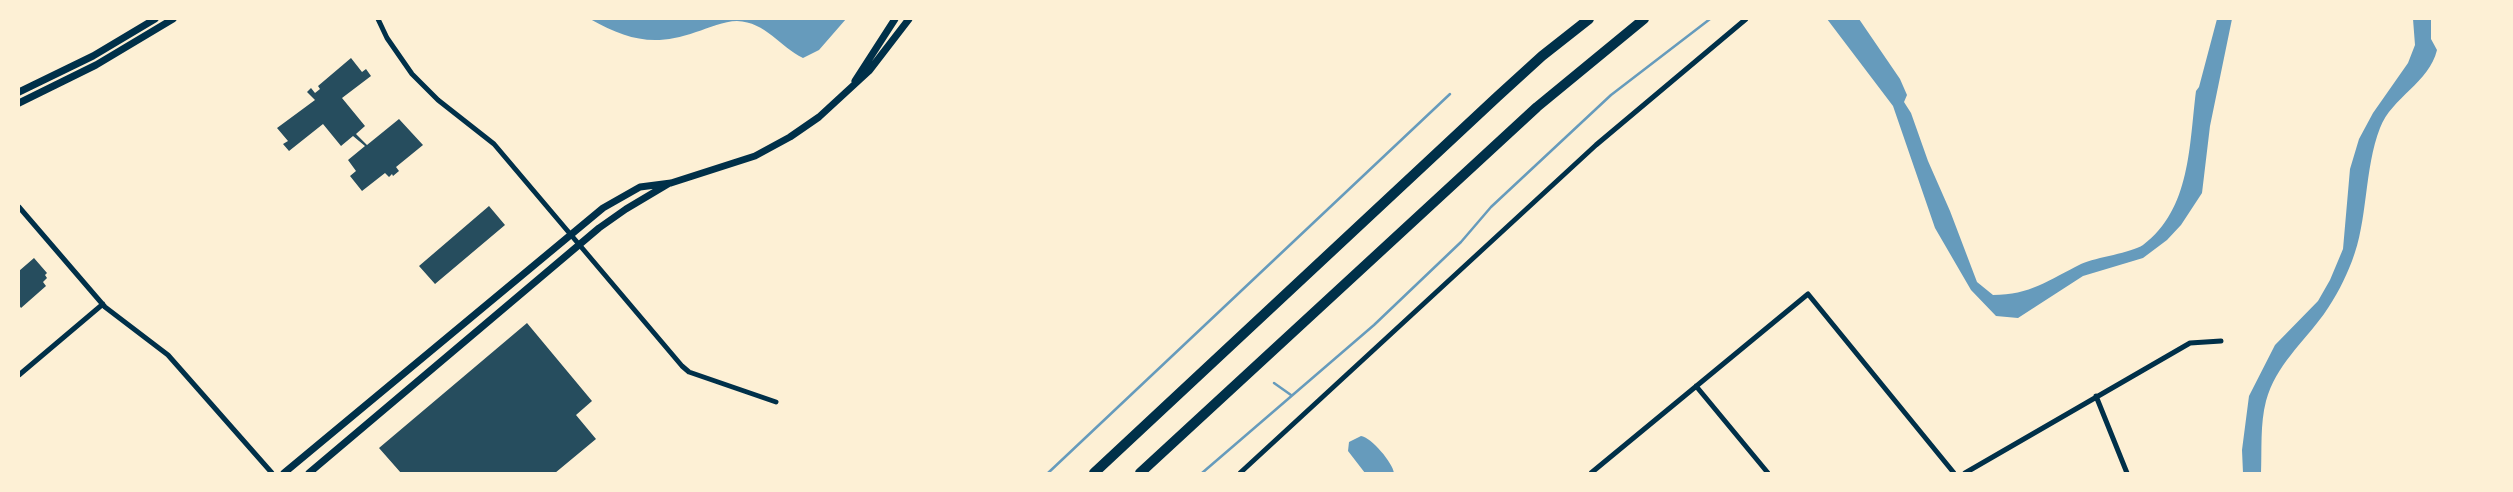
<!DOCTYPE html>
<style>
body{margin:0}
#map{position:relative;width:2513px;height:492px;overflow:hidden;background:#fdf0d5;font-family:"PT Serif",serif}
canvas{display:block}
.frame{position:absolute;inset:0;border:20px solid #fdf0d5;pointer-events:none}
</style>
<div id="map">
<canvas width="2513" height="492"></canvas>
<div class="frame"></div>
</div>
<script>
const ctx = document.querySelector('canvas').getContext('2d');
ctx.lineJoin = 'round';
function fill(path, color) { ctx.fillStyle = color; ctx.fill(path, 'evenodd'); }
function strokePath(path, color, width, dash) { ctx.strokeStyle = color; ctx.lineWidth = width; ctx.lineCap = dash ? 'butt' : 'round'; ctx.setLineDash(dash || []); ctx.stroke(path); }
fill(new Path2D(`
 M 590,19 L 846,19 L 819,50 L 803,58 C 780,47 766,22 737,21 C 724,21 709,28 696,32 C 654,47 628,40 590,19 Z
 M 1827,19 L 1859,19 L 1900,79 L 1907,95 L 1904,102 L 1911,113 L 1928,161 L 1950,211 L 1977,282 L 1993,295 C 2030,295 2049,280 2081,264 C 2097,257 2131,253 2143,245 C 2191,209 2189,145 2196,91 L 2199,87 L 2217,19 L 2232,19 L 2210,126 L 2202,193 L 2181,225 L 2167,240 L 2143,258 L 2083,276 L 2018,318 L 1996,316 L 1971,290 L 1935,228 L 1893,106 Z
 M 2413,19 L 2431,19 L 2431,39 L 2437,50 C 2429,83 2392,97 2380,128 C 2364,169 2368,221 2352,261 C 2345,279 2336,297 2324,314 C 2303,343 2276,365 2266,401 C 2260,424 2262,450 2261,473 L 2243,473 L 2242,450 L 2249,396 L 2275,345 L 2318,301 L 2330,280 L 2343,249 L 2350,169 L 2359,139 L 2373,113 L 2408,63 L 2415,45 Z
 M 1361,436 C 1371,437 1393,463 1394,473 L 1365,473 L 1348,451 L 1349,442 Z`), '#669bbc');
strokePath(new Path2D(`
 M 1274,383 L 1291,395
 M 1048,473 L 1450,94
 M 1202,473 L 1374,325 L 1461,242 L 1491,207 L 1611,95 L 1710,19`), '#669bbc', 2.5);
fill(new Path2D(`
 M 351,58 L 362,72 L 366,69 L 371,76 L 342,98 L 365,126 L 356,134 L 367,145 L 399,119 L 423,145 L 396,167 L 399,171 L 393,176 L 392,174 L 389,177 L 385,173 L 362,191 L 350,176 L 356,171 L 348,160 L 365,146 L 353,136 L 341,146 L 323,124 L 289,151 L 283,144 L 288,141 L 277,128 L 315,100 L 307,92 L 311,88 L 315,93 L 320,89 L 318,86 Z
 M 489,206 L 505,225 L 435,284 L 419,266 Z
 M 34,258 L 47,273 L 45,275 L 47,278 L 43,282 L 46,286 L 21,308 L 19,305 L 19,271 Z
 M 527,323 L 592,401 L 576,415 L 596,439 L 555,473 L 401,473 L 379,448 Z`), '#264d5e');
strokePath(new Path2D(`
 M 378,19 L 387,38 L 412,74 L 438,100 L 494,144 L 682,366 L 689,372 L 776,402
 M 19,207 L 105,307 L 168,355 L 272,473
 M 19,375 L 103,304
 M 1696,386 L 1768,473
 M 2096,396 L 2127,473
 M 1240,473 L 1596,145 L 1746,19
 M 1591,473 L 1808,294 L 1954,473
 M 1965,473 L 2190,343 L 2221,341`), '#003049', 5);
strokePath(new Path2D(`
 M 855,81 L 895,19
 M 19,92 L 93,56 L 155,19
 M 19,103 L 96,65 L 173,19
 M 284,473 L 603,208 L 640,187 L 671,183 L 755,156 L 790,137 L 819,117 L 869,71 L 909,19
 M 309,473 L 599,228 L 626,209 L 668,184`), '#003049', 7);
strokePath(new Path2D(`
 M 1094,473 L 1497,97 L 1542,56 L 1589,19
 M 1140,473 L 1537,107 L 1644,19`), '#003049', 10);
</script>
